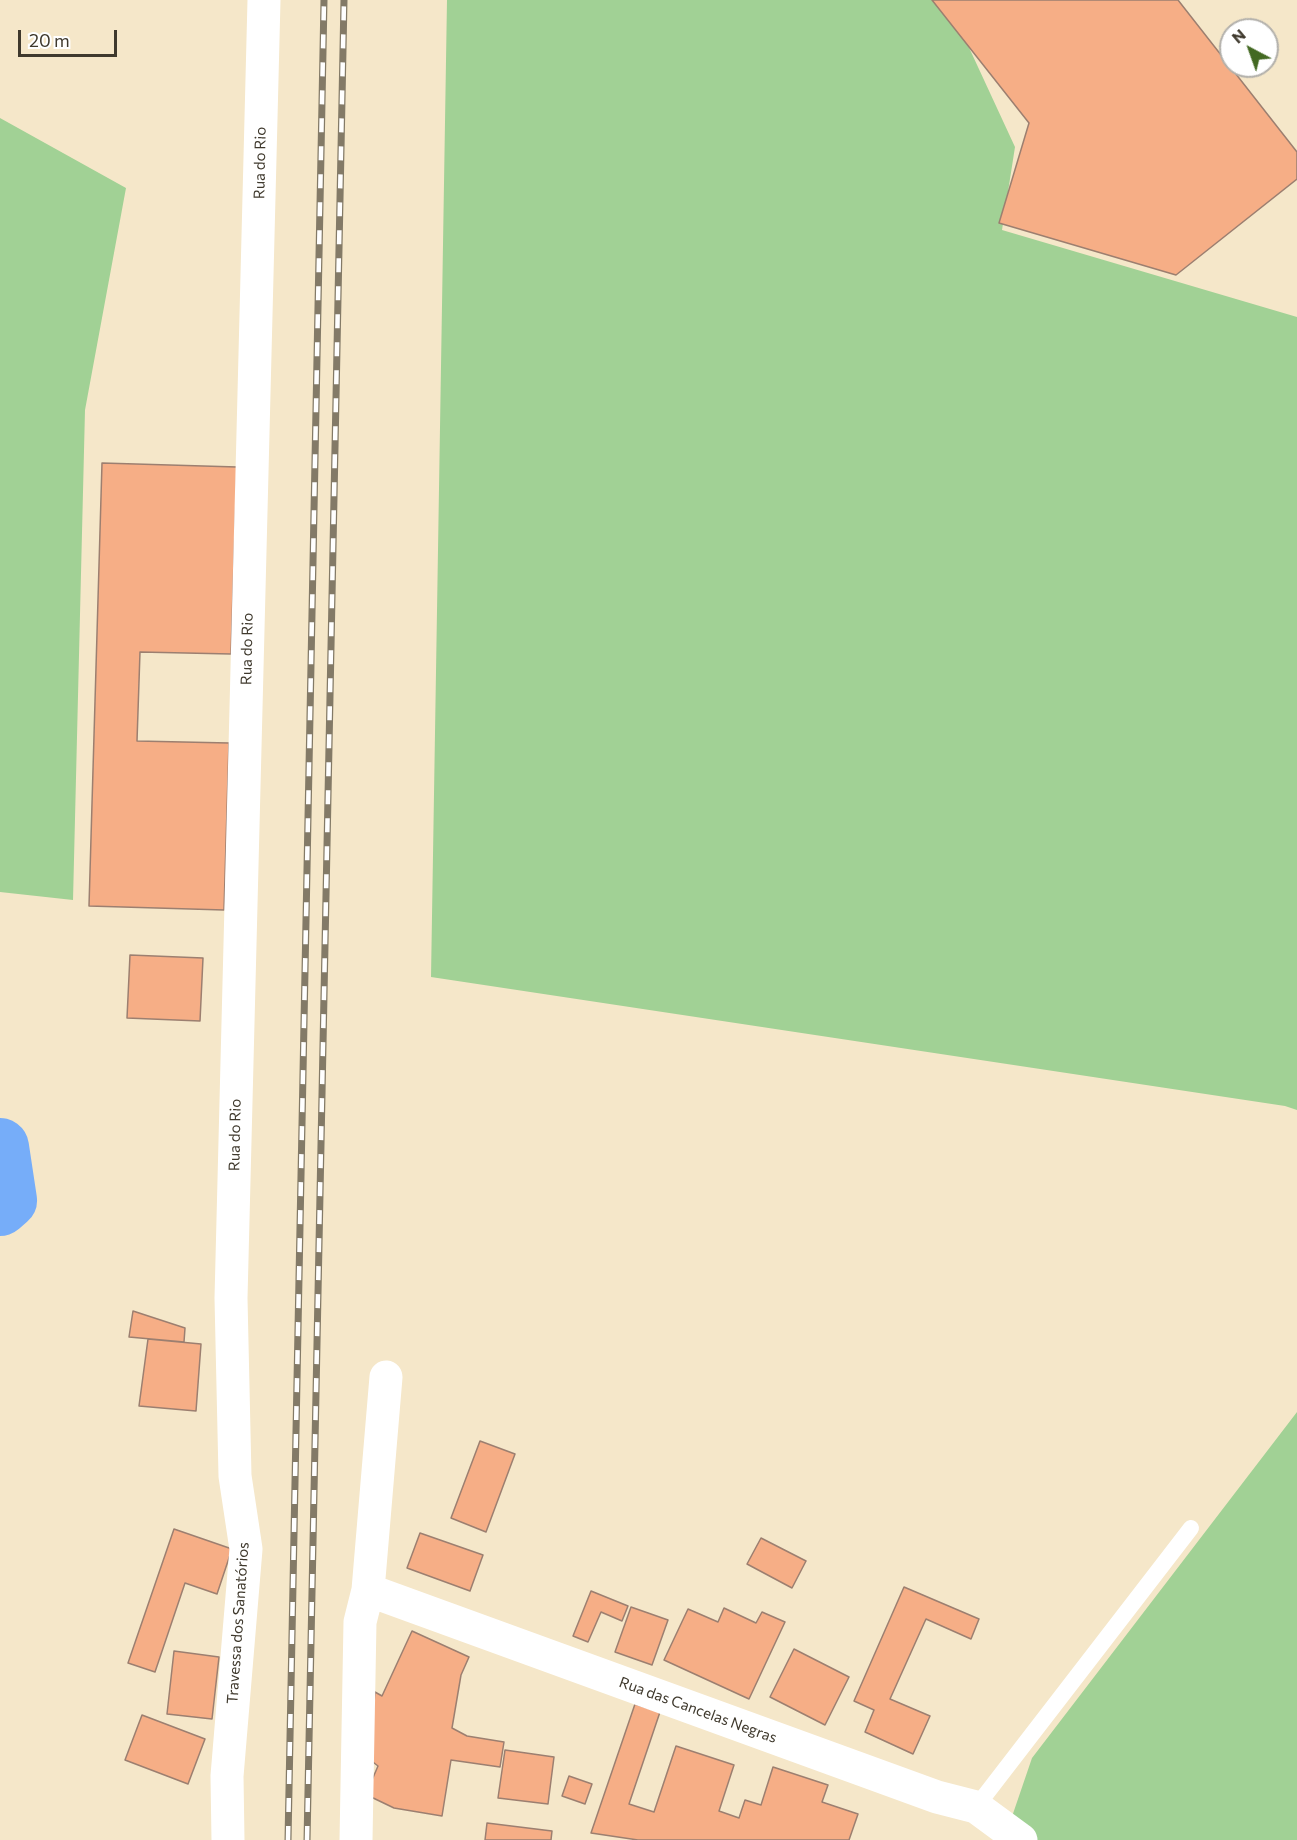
<!DOCTYPE html>
<meta charset="utf-8">
<style>
body{margin:0}
#map{position:relative;width:1297px;height:1840px;overflow:hidden;background:#f5e7c9;font-family:Commissioner,sans-serif}
canvas{display:block}
.north{position:absolute;left:1219px;top:18px;width:60px;height:60px;box-sizing:border-box;background:#fff;border:2px solid #b2b0ab;border-radius:50%;rotate:319deg;font-size:16px;font-weight:700;line-height:24px;text-align:center;color:#3f392d}
.north::after{content:'';display:block;margin:auto;width:21px;height:27px;background:#436922;clip-path:polygon(50% 0,100% 100%,50% 72%,0 100%)}
.scale{position:absolute;left:18px;top:30px;width:99px;height:27px;box-sizing:border-box;border:3px solid #3f392d;border-top:0;padding-left:8px;font-size:18px;line-height:21px;white-space:nowrap;color:#3f392d;-webkit-text-stroke:4px #fff;paint-order:stroke}
</style>
<div id="map">
<canvas width="1297" height="1840"></canvas>
<div class="north">N</div>
<div class="scale">20 m</div>
</div>
<script>
const ctx = document.querySelector('canvas').getContext('2d');
ctx.lineJoin = 'round';
function fill(path, color) { ctx.fillStyle = color; ctx.fill(path, 'evenodd'); }
function strokePath(path, color, width, dash) { ctx.strokeStyle = color; ctx.lineWidth = width; ctx.lineCap = dash ? 'butt' : 'round'; ctx.setLineDash(dash || []); ctx.stroke(path); }
function drawText(font, color, halo, rows, align = 'center') {
  ctx.font = font + ' Commissioner,sans-serif'; ctx.lineWidth = 4.5; ctx.setLineDash([]); ctx.textBaseline = 'middle'; ctx.strokeStyle = halo; ctx.fillStyle = color; for (const [text, x, y, turn = 0] of rows) {
    ctx.save(); ctx.translate(x, y); ctx.rotate((+turn || 0) * Math.PI / 180); ctx.textAlign = isNaN(turn) ? turn : align; if (halo) ctx.strokeText(text, 0, 0); ctx.fillText(text, 0, 0); ctx.restore();
  }
}
fill(new Path2D(`
 M 447,0 L 947,0 L 1015,147 L 1002,230 L 1297,317 L 1297,1110 L 1285,1106 L 431,977 Z
 M 0,118 L 126,188 L 85,410 L 73,900 L 0,892 Z
 M 1297,1412 L 1297,1840 L 1004,1840 L 1032,1758 Z`), '#a1d195');
strokePath(new Path2D(`
 M 0,1147 L 8,1200 L 0,1207`), '#76adf9', 58);
const building = new Path2D(`
 M 932,0 L 1178,0 L 1297,152 L 1297,179 L 1176,275 L 999,223 L 1029,123 Z
 M 102,463 L 237,467 L 231,654 L 140,652 L 137,741 L 229,743 L 224,910 L 89,906 Z
 M 130,955 L 203,958 L 200,1021 L 127,1018 Z
 M 133,1311 L 185,1328 L 184,1342 L 129,1337 Z
 M 148,1339 L 201,1344 L 196,1411 L 139,1406 Z
 M 480,1441 L 515,1454 L 486,1532 L 451,1518 Z
 M 174,1529 L 232,1549 L 217,1594 L 185,1583 L 155,1672 L 128,1663 Z
 M 420,1533 L 483,1555 L 470,1591 L 407,1568 Z
 M 761,1538 L 806,1561 L 792,1588 L 747,1564 Z
 M 904,1587 L 979,1619 L 971,1639 L 926,1619 L 890,1699 L 930,1716 L 913,1754 L 865,1732 L 874,1710 L 854,1701 Z
 M 591,1591 L 628,1606 L 622,1621 L 601,1612 L 588,1642 L 573,1636 Z
 M 631,1607 L 668,1620 L 652,1665 L 615,1652 Z
 M 724,1608 L 756,1623 L 762,1612 L 785,1622 L 749,1699 L 664,1660 L 688,1609 L 718,1622 Z
 M 412,1631 L 469,1657 L 461,1675 L 452,1728 L 467,1736 L 504,1742 L 500,1767 L 451,1760 L 442,1816 L 394,1808 L 369,1796 L 372,1780 L 378,1766 L 369,1759 L 375,1692 L 382,1696 Z
 M 794,1649 L 849,1677 L 825,1725 L 770,1697 Z
 M 174,1651 L 219,1657 L 212,1719 L 167,1714 Z
 M 635,1704 L 660,1712 L 629,1804 L 654,1812 L 676,1746 L 734,1765 L 719,1811 L 739,1818 L 745,1800 L 761,1805 L 773,1767 L 828,1785 L 822,1802 L 858,1814 L 849,1840 L 638,1840 L 591,1833 Z
 M 142,1715 L 205,1739 L 188,1784 L 125,1760 Z
 M 505,1750 L 554,1757 L 548,1804 L 498,1798 Z
 M 569,1776 L 592,1784 L 585,1804 L 562,1796 Z
 M 487,1823 L 552,1831 L 551,1840 L 485,1840 Z`);
fill(building, '#f6ae86');
strokePath(building, '#9c7f70', 1.5);
strokePath(new Path2D(`
 M 976,1807 L 1191,1528`), '#fff', 16);
strokePath(new Path2D(`
 M 368,1590 L 937,1797 L 976,1807 L 1021,1840
 M 228,1840 L 227,1776 L 246,1549 L 235,1476 L 231,1298 L 264,0
 M 356,1840 L 360,1622 L 368,1590 L 386,1377`), '#fff', 33);
const rail = new Path2D(`
 M 288,1840 L 324,0
 M 307,1840 L 344,0`);
strokePath(rail, '#837a67', 7);
strokePath(rail, '#fff', 4.5, [14]);
drawText('15px', '#3f392d', '#fff', [
 ["Rua do Rio",260,163,-89],
 ["Rua do Rio",247,649,-89],
 ["Rua do Rio",235,1135,-89],
 ["Travessa dos Sanatórios",238,1623,-86],
 ["Rua das Cancelas Negras",698,1710,20]
]);
</script>
